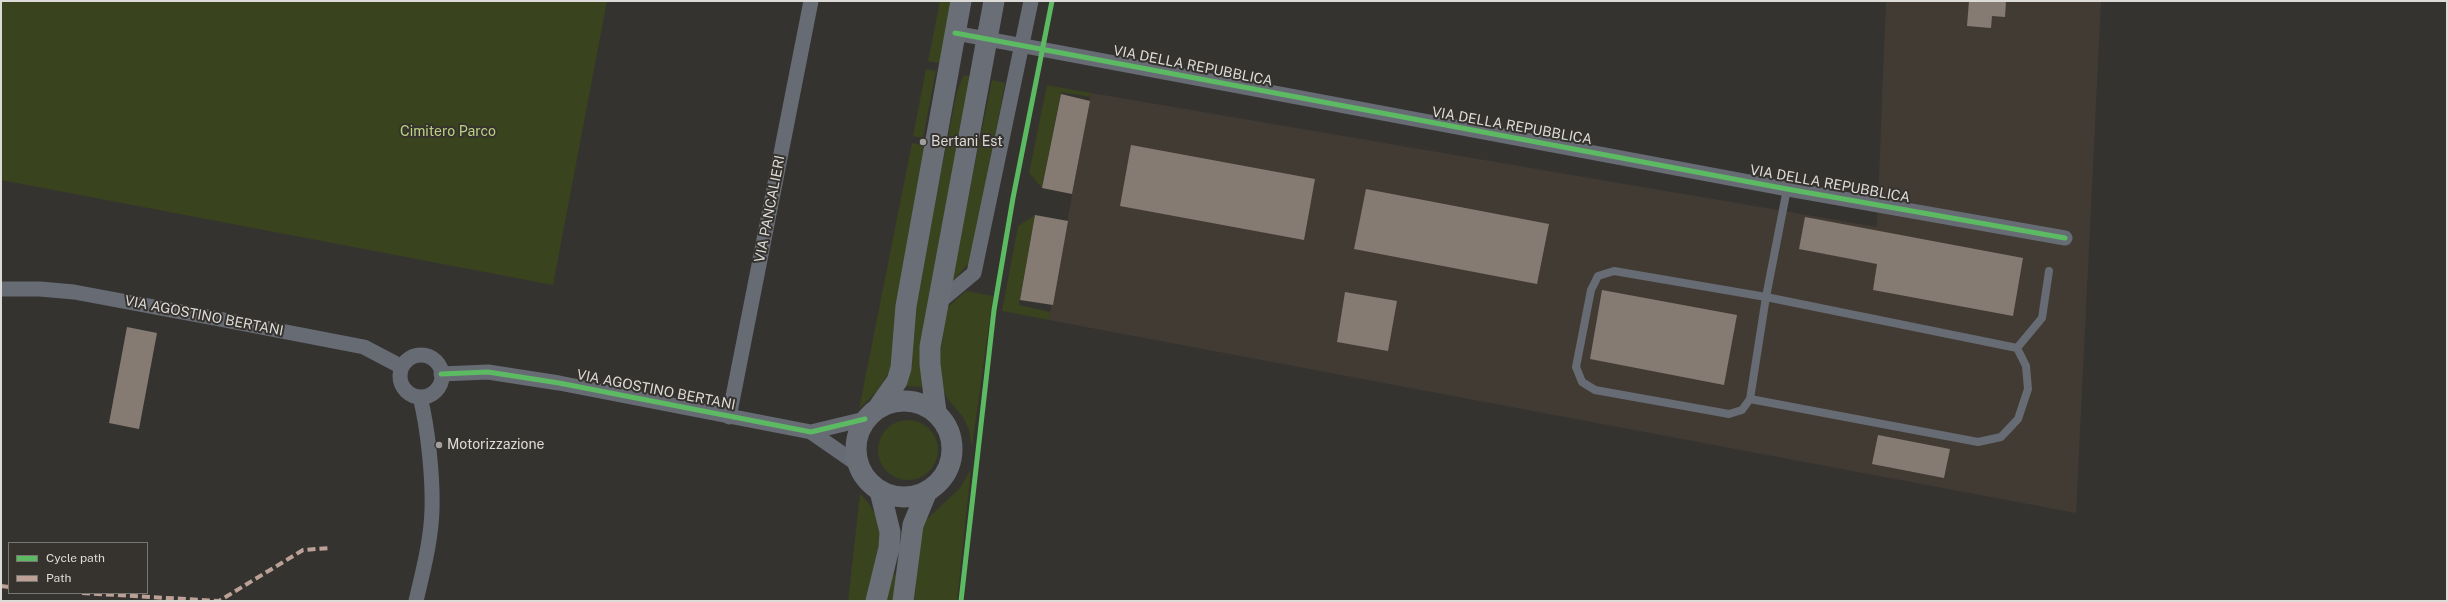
<!DOCTYPE html>
<style>
body{margin:0}
#map{position:relative;width:2448px;height:602px;overflow:hidden;background:#353330;font-family:"Public Sans",sans-serif}
canvas{display:block}
.frame{position:absolute;inset:0;border:2px solid #dddbd8;pointer-events:none}
.legend{position:absolute;left:8px;top:542px;width:140px;height:52px;box-sizing:border-box;background:#36332f;border:1px solid #797673;margin:0;padding:5px 7px;list-style:none;font-size:12px;color:#dddbd8}
.legend li{display:flex;align-items:center;gap:8px;height:20px}
.legend b{width:20px;border:1px solid #797673}
</style>
<div id="map">
<canvas width="2448" height="602"></canvas>
<div class="frame"></div>
<ul class="legend">
<li><b style="height:5px;background:#5cba63"></b>Cycle path</li>
<li><b style="height:5px;background:#bda197"></b>Path</li>
</ul>
</div>
<script>
const ctx = document.querySelector('canvas').getContext('2d');
ctx.lineJoin = 'round';
function fill(path, color) { ctx.fillStyle = color; ctx.fill(path, 'evenodd'); }
function strokePath(path, color, width, dash) { ctx.strokeStyle = color; ctx.lineWidth = width; ctx.lineCap = dash ? 'butt' : 'round'; ctx.setLineDash(dash || []); ctx.stroke(path); }
function drawText(font, color, halo, rows, align = 'center') {
  ctx.font = font + ' "Public Sans",sans-serif'; ctx.lineWidth = 4; ctx.setLineDash([]); ctx.textBaseline = 'middle'; ctx.strokeStyle = halo; ctx.fillStyle = color; for (const [text, x, y, turn = 0] of rows) {
    ctx.save(); ctx.translate(x, y); ctx.rotate((+turn || 0) * Math.PI / 180); ctx.textAlign = isNaN(turn) ? turn : align; if (halo) ctx.strokeText(text, 0, 0); ctx.fillText(text, 0, 0); ctx.restore();
  }
}
fill(new Path2D(`
 M 1886,1 L 2101,1 L 2076,513 L 1049,320 L 1091,93 L 1877,227 Z`), '#423b34');
fill(new Path2D(`
 M 1,1 L 607,1 L 553,285 L 1,180 Z
 M 940,1 L 955,1 L 943,64 L 928,61 Z
 M 926,69 L 936,71 L 923,138 L 913,136 Z
 M 964,75 L 972,77 L 920,352 L 922,387 L 905,386 L 912,367 L 914,307 L 957,91 Z
 M 992,80 L 1005,83 L 971,261 L 951,283 Z
 M 1047,85 L 1091,93 L 1090,97 L 1061,92 L 1042,188 L 1029,173 Z
 M 912,143 L 927,146 L 891,368 L 879,389 L 859,409 Z
 M 1035,215 L 1019,305 L 1050,312 L 1049,320 L 1002,311 L 1018,226 Z
 M 966,291 L 993,296 L 972,447 L 969,430 L 963,417 L 947,398 L 943,389 L 940,360 L 946,309 Z
 M878 450a30 30 0 1 1 60 0a30 30 0 1 1-60 0Z
 M 971,469 L 957,601 L 914,601 L 921,532 L 926,520 L 960,488 Z
 M 860,494 C 894,525 876,562 867,601 L 848,601 Z
 M 892,573 L 896,574 L 893,601 L 886,601 Z`), '#39431e');
fill(new Path2D(`
 M 1969,1 L 2006,1 L 2005,17 L 1992,16 L 1991,28 L 1967,26 Z
 M 1061,94 L 1090,101 L 1072,194 L 1042,188 Z
 M 1131,145 L 1315,179 L 1304,240 L 1120,206 Z
 M 1366,189 L 1549,224 L 1537,284 L 1354,249 Z
 M 1035,215 L 1068,221 L 1053,305 L 1020,300 Z
 M 1805,217 L 2023,258 L 2013,316 L 1873,290 L 1877,264 L 1799,249 Z
 M 1602,290 L 1737,315 L 1724,385 L 1590,359 Z
 M 1345,292 L 1397,301 L 1388,351 L 1337,342 Z
 M 127,327 L 157,333 L 139,429 L 109,423 Z
 M 1878,435 L 1950,449 L 1944,478 L 1872,464 Z`), '#867b73');
strokePath(new Path2D(`
 M 2017,348 L 2042,318 L 2049,271
 M 1750,399 L 1742,410 L 1729,414 L 1595,390 L 1582,382 L 1576,367 L 1591,290 L 1598,276 L 1614,271 L 1766,297 L 2017,348 L 2026,366 L 2028,389 L 2018,419 L 2001,437 L 1978,442 L 1750,399 L 1766,297 L 1787,189`), '#676b74', 8);
strokePath(new Path2D(`
 M 955,33 L 1787,189 L 2065,238
 M 1,289 L 40,289 L 74,292 L 219,319 L 364,347 L 402,367
 M 938,303 L 974,273 L 1031,1
 M400 376a21 21 0 1 1 42 0a21 21 0 1 1-42 0Z
 M 441,374 L 488,372 L 559,383 L 811,432 L 865,419
 M 729,417 L 811,1
 M 811,432 L 860,466
 M 416,601 C 423,571 431,541 432,510 C 433,478 428,428 420,397`), '#676b74', 15);
strokePath(new Path2D(`
 M856 449a48 48 0 1 1 96 0a48 48 0 1 1-96 0Z
 M 878,408 L 897,381 L 901,368 L 906,306 L 961,1
 M 936,412 L 930,364 L 930,347 L 994,1
 M 876,601 L 889,548 L 890,532 L 880,491
 M 903,601 L 913,525 L 927,491`), '#6a6e77', 21);
strokePath(new Path2D(`
 M 1,586 L 9,587
 M 82,593 L 219,601 L 303,550 L 330,548`), '#bda197', 4, [8, 4]);
strokePath(new Path2D(`
 M 955,33 L 1787,189 L 2065,238
 M 441,374 L 488,372 L 559,383 L 811,432 L 865,419
 M 961,601 L 994,310 L 1013,198 L 1052,1`), '#5cba63', 5);
for (const [x, y, r, color] of [
 [923,142,4,"#a2a09d"],
 [439,445,4,"#a2a09d"]
]) { const dot = new Path2D(); dot.arc(x, y, r, 0, 2 * Math.PI); ctx.fillStyle = color; ctx.fill(dot); strokePath(dot, '#36332f', 1.5); }
drawText('14px', '#dddbd8', '#36332f', [
 ["VIA DELLA REPUBBLICA",1193,66,11],
 ["VIA DELLA REPUBBLICA",1512,126,10],
 ["VIA DELLA REPUBBLICA",1830,184,10],
 ["VIA PANCALIERI",770,209,-79],
 ["VIA AGOSTINO BERTANI",204,316,11],
 ["VIA AGOSTINO BERTANI",656,390,11]
]);
drawText('14px', '#bcd280', '#36332f', [
 ["Cimitero Parco",448,132]
]);
drawText('14px', '#dddbd8', '#36332f', [
 ["Bertani Est",931,142],
 ["Motorizzazione",447,445]
], 'left');
</script>
